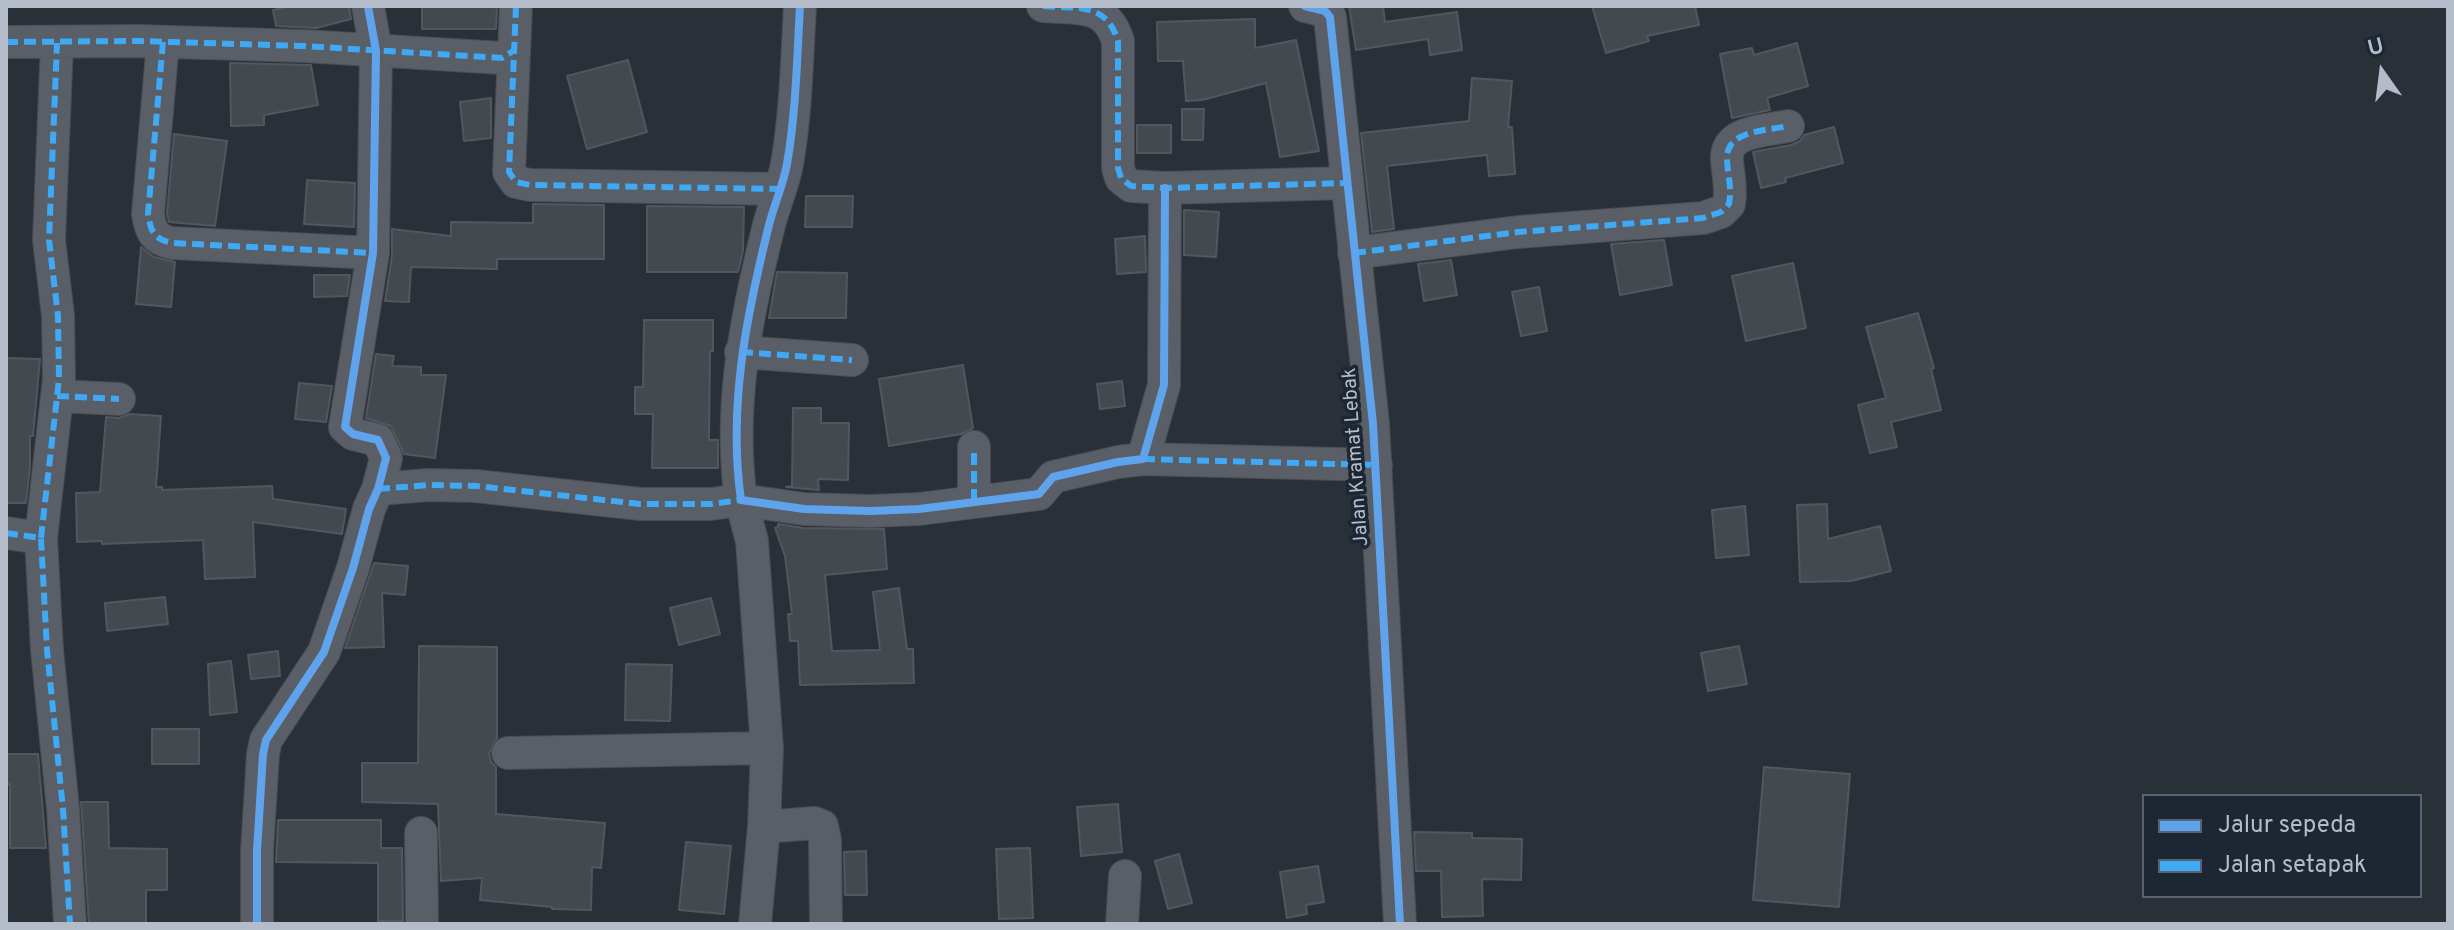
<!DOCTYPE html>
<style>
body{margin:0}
#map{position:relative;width:2454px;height:930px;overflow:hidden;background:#2a3038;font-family:Overpass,sans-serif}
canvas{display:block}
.frame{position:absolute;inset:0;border:8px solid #b4bcc9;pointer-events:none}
.legend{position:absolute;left:2142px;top:794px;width:280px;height:104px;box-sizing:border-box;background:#1d2633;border:2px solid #59626f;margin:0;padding:10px 14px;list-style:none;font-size:24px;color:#b4bcc9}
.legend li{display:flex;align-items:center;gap:16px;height:40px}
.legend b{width:40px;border:2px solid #59626f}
.north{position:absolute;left:2342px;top:32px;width:80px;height:80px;-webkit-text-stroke:6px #1d2633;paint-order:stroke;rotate:346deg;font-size:22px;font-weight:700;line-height:32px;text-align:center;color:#b4bcc9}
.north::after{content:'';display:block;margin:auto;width:28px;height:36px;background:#b4bcc9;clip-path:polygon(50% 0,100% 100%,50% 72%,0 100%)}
</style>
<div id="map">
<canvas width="2454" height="930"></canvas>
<div class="frame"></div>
<ul class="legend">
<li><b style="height:10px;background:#60a3ed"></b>Jalur sepeda</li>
<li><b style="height:10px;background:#3fa9f5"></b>Jalan setapak</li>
</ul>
<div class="north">U</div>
</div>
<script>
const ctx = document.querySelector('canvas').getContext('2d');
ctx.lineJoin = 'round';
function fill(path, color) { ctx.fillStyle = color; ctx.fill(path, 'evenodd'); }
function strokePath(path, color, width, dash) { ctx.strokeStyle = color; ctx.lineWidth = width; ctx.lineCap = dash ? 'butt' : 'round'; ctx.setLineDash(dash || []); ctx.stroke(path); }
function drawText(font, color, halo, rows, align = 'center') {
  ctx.font = font + ' Overpass,sans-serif'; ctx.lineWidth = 7; ctx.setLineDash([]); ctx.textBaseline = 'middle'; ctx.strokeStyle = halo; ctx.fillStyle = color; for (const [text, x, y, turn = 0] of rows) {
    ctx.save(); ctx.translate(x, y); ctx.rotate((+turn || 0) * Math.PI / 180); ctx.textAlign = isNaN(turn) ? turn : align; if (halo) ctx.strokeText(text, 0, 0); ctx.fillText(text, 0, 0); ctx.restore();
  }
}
const building = new Path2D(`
 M 292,6 L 349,6 L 351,19 L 316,28 L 276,26 L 273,10 Z
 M 422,6 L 497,6 L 496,29 L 422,29 Z
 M 1349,6 L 1383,6 L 1385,22 L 1457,12 L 1462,50 L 1430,55 L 1428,39 L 1356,50 Z
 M 1592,6 L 1695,6 L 1699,25 L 1647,36 L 1649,41 L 1606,53 Z
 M 1255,19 L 1255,48 L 1296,40 L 1319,151 L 1280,157 L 1266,83 L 1202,100 L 1186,101 L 1183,61 L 1158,61 L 1157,22 Z
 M 1797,43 L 1808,86 L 1767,98 L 1770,110 L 1732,118 L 1720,54 L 1752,48 L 1754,55 Z
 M 628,60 L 647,132 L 587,149 L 567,76 Z
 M 230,63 L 311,65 L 318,105 L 264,115 L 264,125 L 231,126 Z
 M 1472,78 L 1512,81 L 1508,127 L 1512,127 L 1515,174 L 1489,176 L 1487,155 L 1387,166 L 1394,229 L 1372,232 L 1361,133 L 1469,121 Z
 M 491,98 L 491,138 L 464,141 L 460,102 Z
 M 1182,109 L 1204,109 L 1203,140 L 1182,140 Z
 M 1137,125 L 1171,125 L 1171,153 L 1137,153 Z
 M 1834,127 L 1843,163 L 1785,178 L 1786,182 L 1761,188 L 1753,152 L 1791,145 L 1800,141 L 1804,135 Z
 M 174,134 L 227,141 L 215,226 L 169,222 L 167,213 Z
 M 307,180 L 355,183 L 354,227 L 304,224 Z
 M 806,196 L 853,196 L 852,227 L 805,227 Z
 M 533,204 L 604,205 L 604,259 L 497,259 L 497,269 L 411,267 L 409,302 L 385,301 L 392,256 L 392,229 L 451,236 L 451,222 L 533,223 Z
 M 647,206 L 744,207 L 743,251 L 738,272 L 647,272 Z
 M 1184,210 L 1219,212 L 1216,257 L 1184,255 Z
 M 1145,236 L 1146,272 L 1117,274 L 1115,239 Z
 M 1664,240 L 1672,285 L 1620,295 L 1611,244 Z
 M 141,247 L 154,257 L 175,262 L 171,307 L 136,304 Z
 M 1451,260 L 1457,295 L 1424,301 L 1418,264 Z
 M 1793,263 L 1806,328 L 1746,341 L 1732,276 Z
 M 777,272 L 847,273 L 846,318 L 769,318 Z
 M 314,275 L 350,275 L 347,296 L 314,297 Z
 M 1539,287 L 1547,331 L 1521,336 L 1512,292 Z
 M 1918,313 L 1934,368 L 1931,369 L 1941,410 L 1891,422 L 1897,447 L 1870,453 L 1858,405 L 1886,398 L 1866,327 Z
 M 644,320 L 713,320 L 713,351 L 710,351 L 709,440 L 718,440 L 718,468 L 652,468 L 653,414 L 635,414 L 635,387 L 643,387 Z
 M 376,354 L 394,356 L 392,366 L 421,367 L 421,375 L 446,375 L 435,458 L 404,454 L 391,426 L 366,418 Z
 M 6,358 L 40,359 L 33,436 L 30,436 L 30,466 L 26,503 L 6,503 Z
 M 963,365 L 973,428 L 961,434 L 889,446 L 879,379 Z
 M 1122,381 L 1125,406 L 1100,409 L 1097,384 Z
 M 299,383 L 332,386 L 326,422 L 295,419 Z
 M 793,408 L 821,408 L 821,423 L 849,423 L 848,480 L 818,479 L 819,490 L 786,487 L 792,486 Z
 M 130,414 L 161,416 L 156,487 L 162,487 L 162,490 L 272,486 L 273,499 L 346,509 L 342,534 L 253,522 L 255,577 L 205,579 L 203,540 L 102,544 L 102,541 L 77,542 L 76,493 L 100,492 L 106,417 L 119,418 Z
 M 1827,504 L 1828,539 L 1880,526 L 1891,571 L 1851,581 L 1800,582 L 1797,505 Z
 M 1745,506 L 1749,555 L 1716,558 L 1712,510 Z
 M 778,524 L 803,528 L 884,529 L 887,569 L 825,575 L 832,651 L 880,650 L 873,592 L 899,588 L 907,649 L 913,649 L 914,683 L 800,685 L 798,641 L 790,641 L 788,614 L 792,614 L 785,556 L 775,528 L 778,527 Z
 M 374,563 L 408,566 L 405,595 L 382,593 L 384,647 L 345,648 Z
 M 165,597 L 168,624 L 107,631 L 105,603 Z
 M 711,598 L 720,634 L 679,645 L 670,608 Z
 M 419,646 L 497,647 L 497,738 L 489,753 L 491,762 L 496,767 L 496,814 L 605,823 L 601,868 L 592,867 L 591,910 L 552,909 L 552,907 L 480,900 L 482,878 L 441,881 L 438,804 L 362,802 L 362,763 L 418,763 Z
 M 1739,646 L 1747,684 L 1708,691 L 1701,653 Z
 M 278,651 L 280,676 L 251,679 L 248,655 Z
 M 231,661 L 237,712 L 210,715 L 208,664 Z
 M 626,664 L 672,665 L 670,721 L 625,720 Z
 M 152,729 L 199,729 L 199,764 L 152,764 Z
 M 6,754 L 38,754 L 46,848 L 10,848 L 10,784 L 6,784 Z
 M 1764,767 L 1850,774 L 1839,907 L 1753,900 Z
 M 81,802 L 108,802 L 109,848 L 167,849 L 167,890 L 146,890 L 146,924 L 89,924 Z
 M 1118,804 L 1122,852 L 1081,856 L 1077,807 Z
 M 278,820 L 381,820 L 381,848 L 402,848 L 403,921 L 378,921 L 378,863 L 276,862 Z
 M 1414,832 L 1472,833 L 1472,838 L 1522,839 L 1521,880 L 1482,879 L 1483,916 L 1442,917 L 1441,871 L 1416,871 Z
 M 686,842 L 731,846 L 724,914 L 679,910 Z
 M 1030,848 L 1033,918 L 999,919 L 996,849 Z
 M 866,851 L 867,895 L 845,895 L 844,852 Z
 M 1179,854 L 1192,903 L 1168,909 L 1155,861 Z
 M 1318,866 L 1324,902 L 1306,905 L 1307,914 L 1287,918 L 1280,872 Z`);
fill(building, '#444950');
strokePath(building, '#52575f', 2);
const street = new Path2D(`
 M 516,6 L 509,172 L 516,182 L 530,185 L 780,189
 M 800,6 C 797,59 796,112 787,164 C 783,186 773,207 768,229 C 746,318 728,408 741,500 L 804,509 L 871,511 L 919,509 L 1039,494 L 1053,477 L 1118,462 L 1143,459 L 1164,385 L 1165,188
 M 1043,6 C 1078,9 1106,2 1118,41 L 1118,168 L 1121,178 L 1131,186 L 1165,188 L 1347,183
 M 1305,6 L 1325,11 L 1330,17 L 1373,424 L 1400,924
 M 6,42 L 139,41 L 304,46 L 502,58 L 513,51
 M 163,42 L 148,214 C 151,232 154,239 172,243 L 373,253
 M 1354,253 L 1518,232 L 1703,218 L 1721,212 L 1729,204 C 1732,188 1728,176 1727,160 C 1725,130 1766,131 1788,126
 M 741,352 L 852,360
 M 57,396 L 119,399
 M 1143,459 L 1376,465
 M 378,489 L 429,485 L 476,486 L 640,504 L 711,504 L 741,500 L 752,541 L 767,748 L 764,827 L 755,924
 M 974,501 L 974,447
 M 6,533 L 41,538 L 47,650 L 63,809 L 70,924
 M 41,538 L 59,379 L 58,316 L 49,240 L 57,43
 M 508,753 L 767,748
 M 764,827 L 814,823 L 822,826 L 825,840 L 826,924
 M 421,833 L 422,924
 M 257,924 L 257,851 L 263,754 L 266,740 L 324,652 L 353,568 L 369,509 L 378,489 L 386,458 L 378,440 L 353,434 L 345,427 L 373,253 L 376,51 L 368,6
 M 1122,924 L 1125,876`);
strokePath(street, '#484c53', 34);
strokePath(street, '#5a5e66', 32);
strokePath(new Path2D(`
 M 516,6 L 509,172 L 516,182 L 530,185 L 780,189
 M 1043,6 C 1078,9 1106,2 1118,41 L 1118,168 L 1121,178 L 1131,186 L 1165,188 L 1347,183
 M 6,42 L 139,41 L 304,46 L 502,58 L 513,51
 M 163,42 L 148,214 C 151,232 154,239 172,243 L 373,253
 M 1354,253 L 1518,232 L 1703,218 L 1721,212 L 1729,204 C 1732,188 1728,176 1727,160 C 1725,130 1766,131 1788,126
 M 741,352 L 852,360
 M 57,396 L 119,399
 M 1143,459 L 1376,465
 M 378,489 L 429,485 L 476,486 L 640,504 L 711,504 L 741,500
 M 974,501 L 974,447
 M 6,533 L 41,538 L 47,650 L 63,809 L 70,924
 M 41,538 L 59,379 L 58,316 L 49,240 L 57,43`), '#3fa9f5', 6, [12, 6]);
strokePath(new Path2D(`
 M 800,6 C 797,59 796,112 787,164 C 783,186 773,207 768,229 C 746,318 728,408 741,500 L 804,509 L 871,511 L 919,509 L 1039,494 L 1053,477 L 1118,462 L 1143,459 L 1164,385 L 1165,188
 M 1305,6 L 1325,11 L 1330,17 L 1373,424 L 1400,924
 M 257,924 L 257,851 L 263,754 L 266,740 L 324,652 L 353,568 L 369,509 L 378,489 L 386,458 L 378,440 L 353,434 L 345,427 L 373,253 L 376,51 L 368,6`), '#60a3ed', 8);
drawText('20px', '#b4bcc9', '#1d2633', [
 ["Jalan Kramat Lebak",1357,457,-94]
]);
</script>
